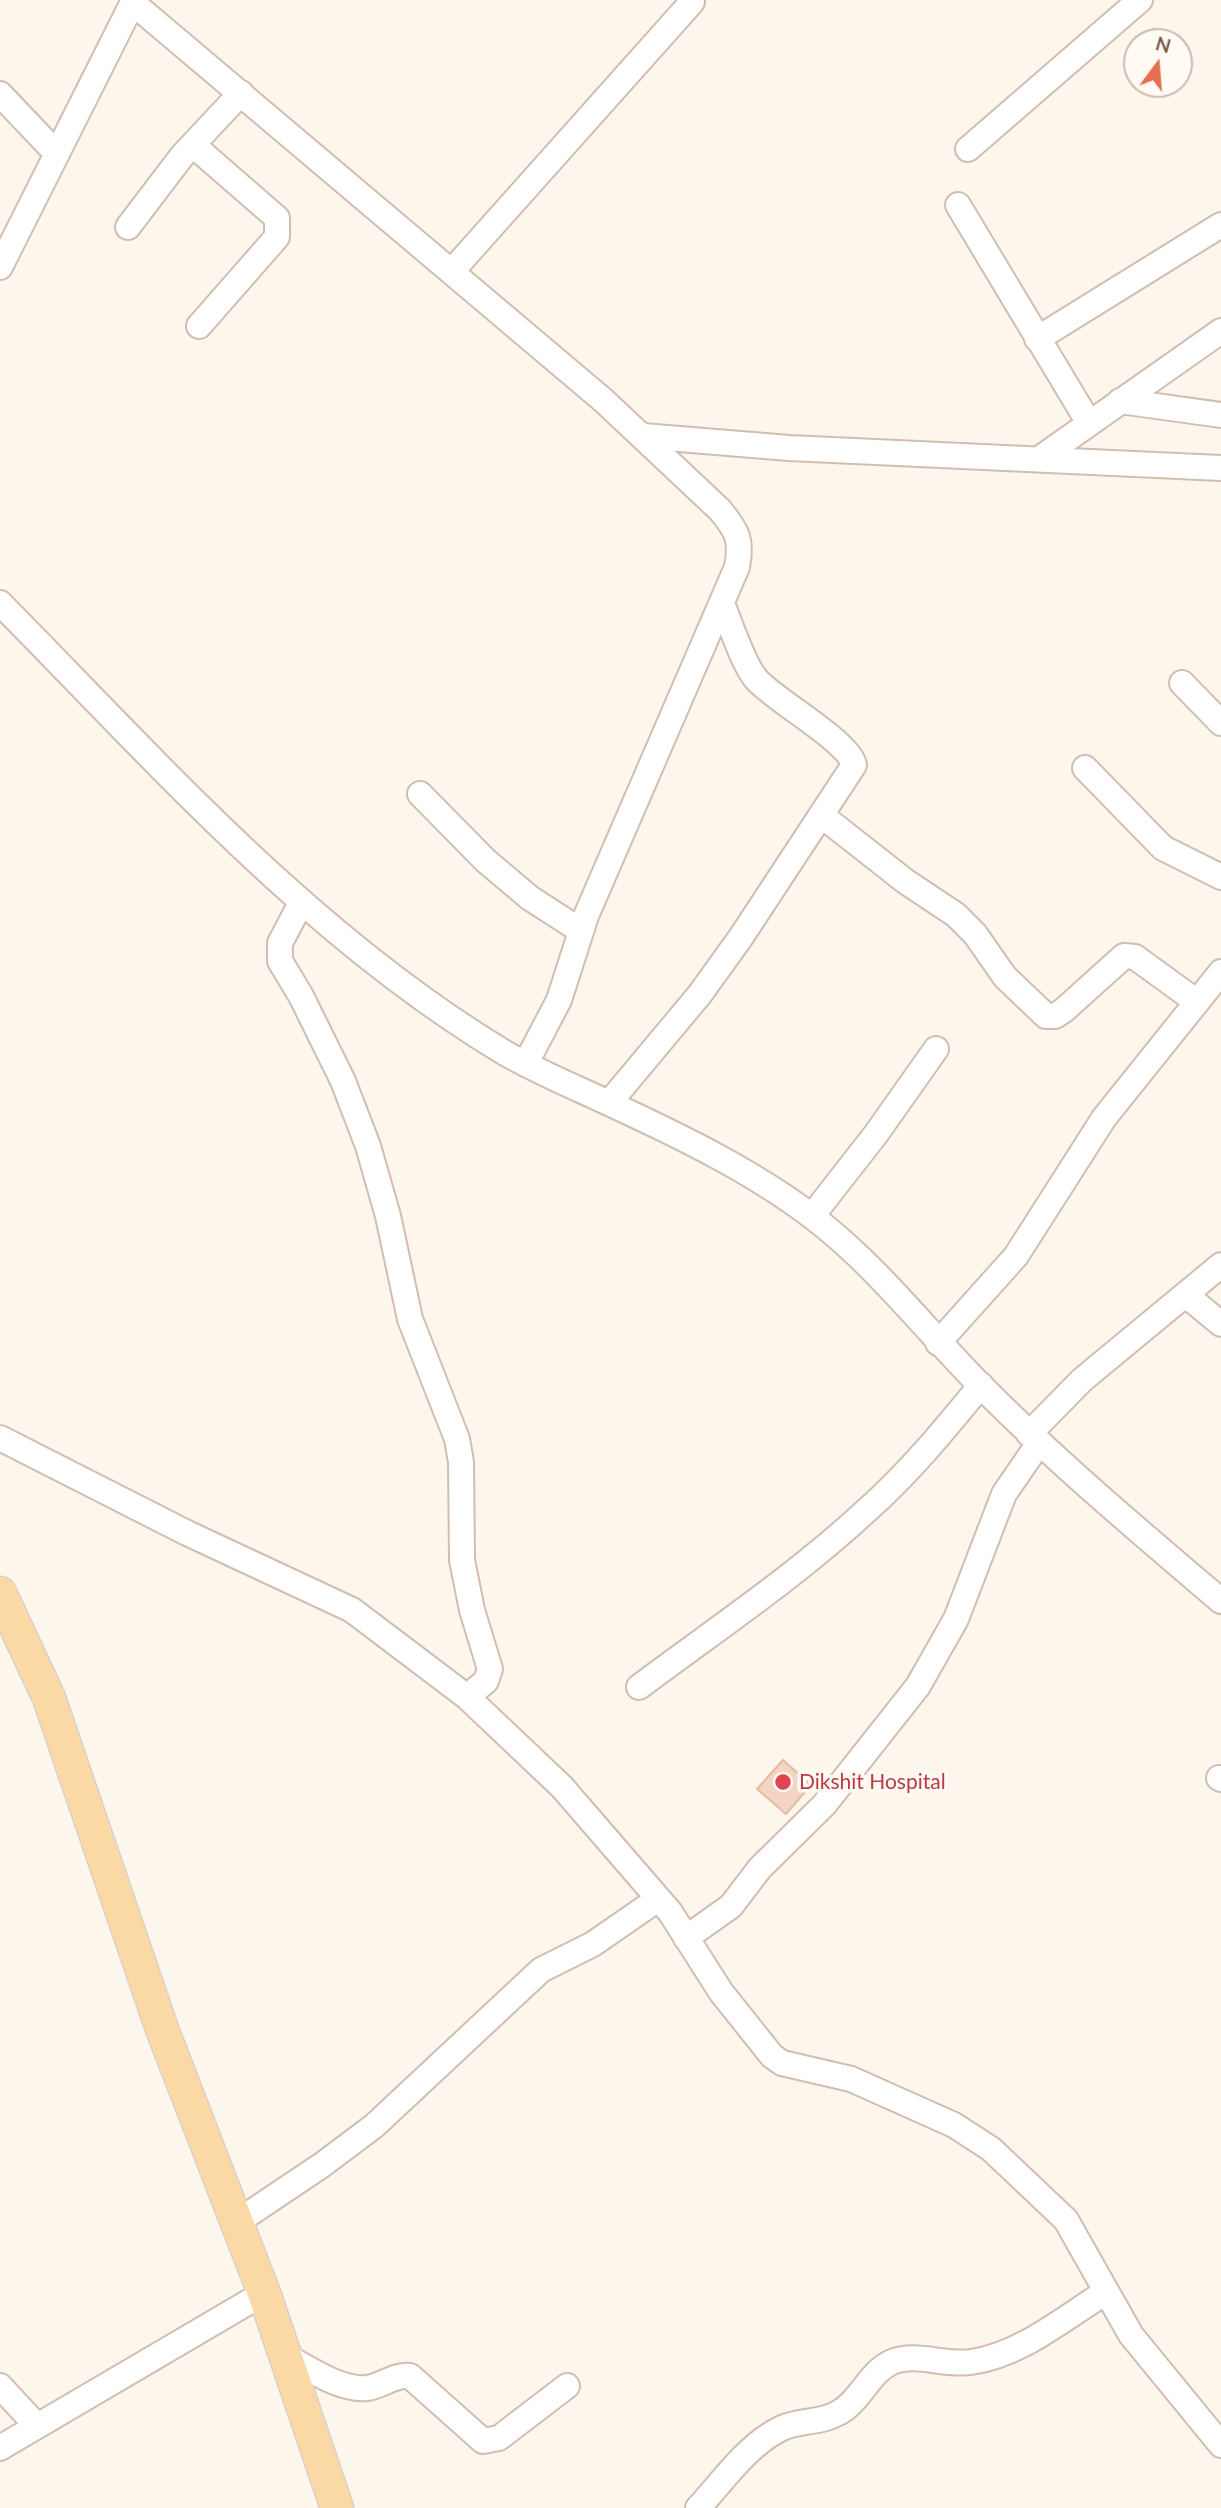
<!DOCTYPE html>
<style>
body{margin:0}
#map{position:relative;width:1221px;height:2508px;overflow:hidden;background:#fdf6ec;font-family:Lato,sans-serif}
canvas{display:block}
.north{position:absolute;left:1123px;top:28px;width:70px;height:70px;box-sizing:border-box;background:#fffaf3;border:2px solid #cabbb1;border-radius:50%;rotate:16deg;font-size:19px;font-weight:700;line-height:28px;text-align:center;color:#7a5c4d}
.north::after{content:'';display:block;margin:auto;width:24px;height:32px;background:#e76f51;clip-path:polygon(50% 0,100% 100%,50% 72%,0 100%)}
</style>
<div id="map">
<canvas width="1221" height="2508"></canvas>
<div class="north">N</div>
</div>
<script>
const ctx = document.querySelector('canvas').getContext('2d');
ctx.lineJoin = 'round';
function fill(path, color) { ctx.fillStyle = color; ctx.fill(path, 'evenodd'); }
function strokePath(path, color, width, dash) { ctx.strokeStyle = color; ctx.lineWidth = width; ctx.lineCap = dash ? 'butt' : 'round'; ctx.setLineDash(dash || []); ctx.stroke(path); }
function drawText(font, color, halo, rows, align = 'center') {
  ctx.font = font + ' Lato,sans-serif'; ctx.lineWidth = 7; ctx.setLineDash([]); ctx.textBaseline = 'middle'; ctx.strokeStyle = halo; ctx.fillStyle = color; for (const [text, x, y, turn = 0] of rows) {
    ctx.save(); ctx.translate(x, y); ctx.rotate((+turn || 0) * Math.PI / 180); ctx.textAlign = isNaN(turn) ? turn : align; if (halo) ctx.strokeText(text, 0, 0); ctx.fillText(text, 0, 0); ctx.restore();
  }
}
const building = new Path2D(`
 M 783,1760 L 811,1785 L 786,1814 L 757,1789 Z`);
fill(building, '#f3d5c3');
strokePath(building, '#e6bba3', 2);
const minor = new Path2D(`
 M 133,3 L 603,400 L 720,510 C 738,532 742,540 737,567 L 586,916 L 559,1000 L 526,1063
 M 0,94 L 57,154
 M 193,145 L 277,218 L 277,237 L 199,326
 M 968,149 L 1140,0
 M 958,205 L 1089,423
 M 128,227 L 182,156 L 241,93
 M 0,267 L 134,0
 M 452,271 L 692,2
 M 1037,339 L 1221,225
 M 1120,401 L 1221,415
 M 643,436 L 789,448 L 1221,468
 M 1039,459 L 1221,331
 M 0,603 C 158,763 310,936 505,1053 C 540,1073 577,1088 613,1105 C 682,1137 754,1172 814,1218 C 877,1266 927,1332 983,1388 C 1058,1463 1140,1532 1221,1601
 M 1182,683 L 1221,723
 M 1085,768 L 1163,848 L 1221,877
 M 420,794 L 486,861 L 530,898 L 581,931
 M 821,815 L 905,881 L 956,915 L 975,934 L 1005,977 L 1046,1016 L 1055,1016 L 1064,1010 L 1124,956 L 1135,957 L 1197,1002
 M 301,903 L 280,943 L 280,961 L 301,996 L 343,1081 L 368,1146 L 388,1216 L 410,1319 L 457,1439 L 461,1462 L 462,1560 L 472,1610 L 490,1669 L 486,1681 L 467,1697
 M 609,1103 L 700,994 L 741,937 L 854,765 C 849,741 775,701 756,679 C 742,662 731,624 722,604
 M 812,1216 L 876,1134 L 936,1049
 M 1186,1295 L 1221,1324
 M 938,1343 L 1016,1256 L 1104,1118 L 1221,972
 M 1029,1434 L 1082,1380 L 1221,1265
 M 0,1438 L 187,1533 L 352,1610 L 467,1697 L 562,1787 L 670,1912 L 721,1992 L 772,2056 L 782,2063 L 851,2079 L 954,2125 L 991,2149 L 1066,2220 L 1131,2335 L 1221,2445
 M 639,1687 C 715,1630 796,1576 866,1511 C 909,1473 945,1429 981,1385
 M 1219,1778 L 1221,1779
 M 686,1938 L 731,1906 L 760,1868 L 824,1805 L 918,1686 L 956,1619 L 1004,1494 L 1039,1443
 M 237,2222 L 322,2165 L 374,2126 L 541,1970 L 593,1944 L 658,1899
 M 285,2356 C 309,2368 340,2391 367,2388 C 382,2386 395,2374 410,2376 L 483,2441 L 499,2438 L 567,2386
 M 0,2386 L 37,2426
 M 0,2448 L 264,2293
 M 698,2508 C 723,2481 748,2444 782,2428 C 800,2420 821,2423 838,2413 C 860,2402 869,2372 892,2362 C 915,2352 946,2366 971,2362 C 1021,2355 1064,2318 1106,2292`);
const major = new Path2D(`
 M 0,1593 L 49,1698 L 162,2029 L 264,2293 L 337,2508`);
strokePath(minor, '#d1beb0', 28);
strokePath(major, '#dad1cd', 35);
strokePath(minor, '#fff', 24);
strokePath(major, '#fbd9a5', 32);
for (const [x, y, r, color] of [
 [783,1782,9,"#e0444e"]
]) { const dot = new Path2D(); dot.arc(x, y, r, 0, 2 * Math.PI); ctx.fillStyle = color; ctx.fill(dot); strokePath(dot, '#fffaf3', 2.5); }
drawText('21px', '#be3a42', '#fffaf3', [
 ["Dikshit Hospital",799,1782]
], 'left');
</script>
